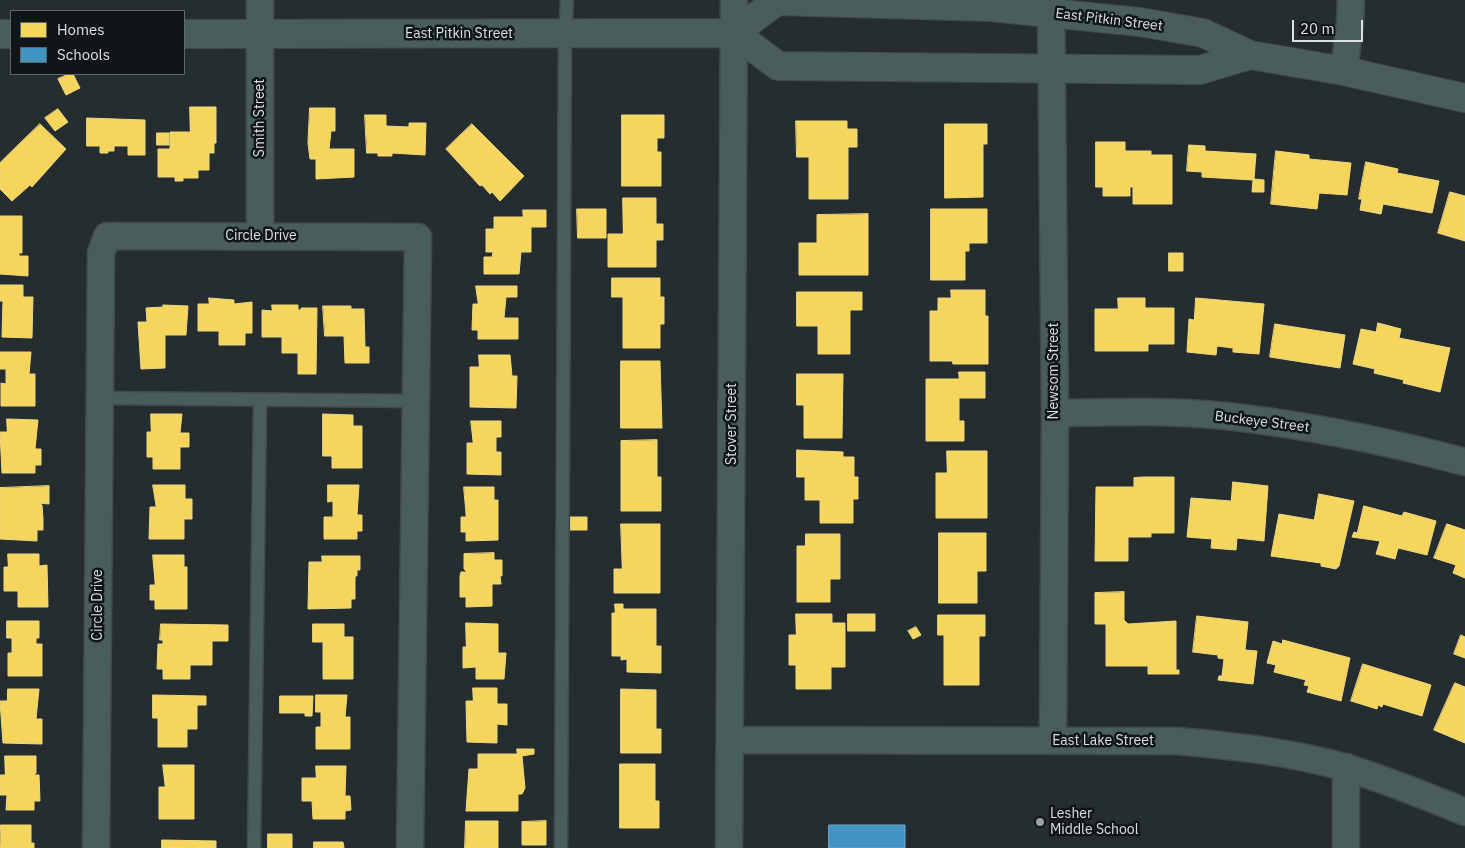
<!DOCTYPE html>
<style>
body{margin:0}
#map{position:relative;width:1465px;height:848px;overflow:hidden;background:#262d2f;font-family:"IBM Plex Sans",sans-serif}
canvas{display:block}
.legend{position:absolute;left:10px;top:10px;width:175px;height:65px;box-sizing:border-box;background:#101618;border:1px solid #606769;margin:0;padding:6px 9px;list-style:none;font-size:15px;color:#d8e0e3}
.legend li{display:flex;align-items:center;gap:10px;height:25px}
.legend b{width:25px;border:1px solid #606769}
.scale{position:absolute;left:1292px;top:20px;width:71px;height:22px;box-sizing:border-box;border:2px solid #d8e0e3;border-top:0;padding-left:6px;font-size:15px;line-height:18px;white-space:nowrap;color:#d8e0e3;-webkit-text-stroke:4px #101618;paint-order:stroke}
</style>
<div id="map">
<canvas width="1465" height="848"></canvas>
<ul class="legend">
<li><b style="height:14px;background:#f6d55c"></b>Homes</li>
<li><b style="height:14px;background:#4393c3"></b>Schools</li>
</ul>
<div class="scale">20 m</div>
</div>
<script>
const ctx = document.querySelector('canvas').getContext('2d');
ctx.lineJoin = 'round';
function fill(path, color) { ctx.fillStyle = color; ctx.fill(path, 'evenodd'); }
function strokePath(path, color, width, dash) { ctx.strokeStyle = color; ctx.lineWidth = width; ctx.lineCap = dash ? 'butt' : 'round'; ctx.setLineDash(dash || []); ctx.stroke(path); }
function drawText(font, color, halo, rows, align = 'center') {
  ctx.font = font + ' "IBM Plex Sans",sans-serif'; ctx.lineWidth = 5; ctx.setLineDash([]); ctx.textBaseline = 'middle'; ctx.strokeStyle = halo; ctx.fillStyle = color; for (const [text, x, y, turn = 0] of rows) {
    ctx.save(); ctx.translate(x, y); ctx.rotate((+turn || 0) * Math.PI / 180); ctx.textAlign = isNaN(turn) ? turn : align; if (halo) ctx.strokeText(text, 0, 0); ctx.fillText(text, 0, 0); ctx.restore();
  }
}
const homes = new Path2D(`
 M 69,74 L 73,74 L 80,88 L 66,95 L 58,79 Z
 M 190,107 L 216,107 L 216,143 L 214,143 L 214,153 L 209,153 L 209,170 L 198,170 L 198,178 L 183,178 L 183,181 L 175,181 L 175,177 L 158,177 L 158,149 L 170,149 L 170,132 L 190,132 Z
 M 310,108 L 335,108 L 335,131 L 331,131 L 329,149 L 354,149 L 354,177 L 316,179 L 316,159 L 310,159 L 308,143 Z
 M 58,109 L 68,122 L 55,131 L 45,118 Z
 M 365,115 L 386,115 L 386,126 L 409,127 L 409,123 L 426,123 L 425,155 L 392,153 L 392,156 L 378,156 L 378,153 L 367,153 Z
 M 622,115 L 664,115 L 664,138 L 657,138 L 657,152 L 661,152 L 661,186 L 622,186 Z
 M 87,118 L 145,120 L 145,155 L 128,155 L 128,146 L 114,146 L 114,151 L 108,151 L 108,153 L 100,153 L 100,146 L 87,146 Z
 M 796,121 L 847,121 L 847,129 L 857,129 L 857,147 L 848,147 L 848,199 L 809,199 L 809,157 L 797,157 Z
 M 40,124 L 66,149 L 32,187 L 30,185 L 12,201 L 0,189 L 0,163 Z
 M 472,124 L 524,176 L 500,201 L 492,192 L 490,194 L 482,185 L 480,186 L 446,149 Z
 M 945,124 L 987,124 L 987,144 L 983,144 L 983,197 L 945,198 Z
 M 157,133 L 169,133 L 169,145 L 157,145 Z
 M 1096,142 L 1125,142 L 1125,151 L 1151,151 L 1151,155 L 1172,155 L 1172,204 L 1133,204 L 1133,187 L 1130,187 L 1130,196 L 1103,196 L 1103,187 L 1096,187 Z
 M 1189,145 L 1205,146 L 1205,151 L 1256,154 L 1254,179 L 1264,180 L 1264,192 L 1252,192 L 1253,180 L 1202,177 L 1202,172 L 1187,171 Z
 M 1276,151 L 1309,155 L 1309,159 L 1351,163 L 1347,195 L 1319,193 L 1317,209 L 1271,204 Z
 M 1366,162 L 1398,169 L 1397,173 L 1439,181 L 1432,213 L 1383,204 L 1381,214 L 1360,210 L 1362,199 L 1359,199 Z
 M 1450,192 L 1465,196 L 1465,241 L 1438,233 Z
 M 623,198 L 656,198 L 656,224 L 663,224 L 663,240 L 656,240 L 656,267 L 608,267 L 608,234 L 623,234 Z
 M 577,209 L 606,209 L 606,238 L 578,238 Z
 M 931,209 L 987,209 L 987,243 L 969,243 L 969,251 L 965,251 L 965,280 L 931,280 Z
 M 523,210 L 546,210 L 546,227 L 531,227 L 531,252 L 521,252 L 519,274 L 484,274 L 484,257 L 492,257 L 493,252 L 486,252 L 486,229 L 494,229 L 494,217 L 523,217 Z
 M 868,214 L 868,275 L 799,275 L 799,243 L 817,243 L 817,215 Z
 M 0,216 L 22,216 L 22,253 L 19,253 L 19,256 L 28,256 L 28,276 L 0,274 Z
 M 1169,253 L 1183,253 L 1183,271 L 1169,271 Z
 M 612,278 L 660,278 L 660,297 L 664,297 L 664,324 L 660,324 L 660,348 L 623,348 L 623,297 L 612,297 Z
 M 0,285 L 23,285 L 23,297 L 33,297 L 32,338 L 2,337 L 3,301 L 0,301 Z
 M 476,286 L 517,286 L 517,297 L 506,297 L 504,318 L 518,318 L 518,339 L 478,339 L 478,330 L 472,330 L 473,304 L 478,304 Z
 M 951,290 L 985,290 L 985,316 L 988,316 L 988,364 L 953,364 L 952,361 L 930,361 L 930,311 L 938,311 L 938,298 L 951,298 Z
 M 797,292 L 862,292 L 862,310 L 850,310 L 850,354 L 818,354 L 818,326 L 797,326 Z
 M 209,298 L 234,300 L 234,304 L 252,302 L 252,333 L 245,333 L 245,345 L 219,345 L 219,331 L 198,331 L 198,304 L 209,304 Z
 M 1118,298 L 1145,298 L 1145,308 L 1174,308 L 1174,344 L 1148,344 L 1148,351 L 1095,351 L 1095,309 L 1118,309 Z
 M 1196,298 L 1264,304 L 1259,354 L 1233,352 L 1233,348 L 1217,346 L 1216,355 L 1187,352 L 1189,319 L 1194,320 Z
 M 163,305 L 188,306 L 186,335 L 165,335 L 165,368 L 141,369 L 138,322 L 147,322 L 146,308 L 163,307 Z
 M 272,305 L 298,305 L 298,310 L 301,310 L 301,308 L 317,308 L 316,374 L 298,374 L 298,353 L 282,353 L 282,337 L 262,337 L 262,310 L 272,311 Z
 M 323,306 L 351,306 L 351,309 L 364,309 L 365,347 L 369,347 L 369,363 L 345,363 L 344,336 L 325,336 Z
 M 1378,323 L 1401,329 L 1399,338 L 1450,348 L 1440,392 L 1403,383 L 1404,380 L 1374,373 L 1375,369 L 1353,364 L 1361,329 L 1376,332 Z
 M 1275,324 L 1345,335 L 1340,368 L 1270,357 Z
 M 0,352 L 31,352 L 29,374 L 35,374 L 35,406 L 1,406 L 1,383 L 6,384 L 6,369 L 0,369 Z
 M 479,355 L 510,355 L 512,376 L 517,376 L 516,408 L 470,407 L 470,367 L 479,367 Z
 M 621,361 L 660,361 L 662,428 L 621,428 Z
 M 959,372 L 985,372 L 985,398 L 959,398 L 959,421 L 964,421 L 964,441 L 926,441 L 926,379 L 959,379 Z
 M 797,374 L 843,374 L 842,438 L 804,438 L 804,405 L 797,405 Z
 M 151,414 L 182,414 L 180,433 L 189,433 L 189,447 L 180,447 L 180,469 L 153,469 L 153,457 L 147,457 L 147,432 L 151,432 Z
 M 323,414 L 353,415 L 353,426 L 362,426 L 362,468 L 332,468 L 332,456 L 323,456 Z
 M 7,419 L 38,420 L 35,449 L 41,449 L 41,465 L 35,465 L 35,473 L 2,473 L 0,432 L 7,432 Z
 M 471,421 L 501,421 L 501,437 L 496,437 L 496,452 L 501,452 L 501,475 L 467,474 L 467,443 L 473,443 Z
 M 657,440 L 657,477 L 661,477 L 661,511 L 621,511 L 621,441 Z
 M 797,450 L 843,452 L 843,457 L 854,457 L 854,477 L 858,477 L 858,499 L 853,499 L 853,523 L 820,523 L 820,500 L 805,500 L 805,477 L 797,477 Z
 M 947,451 L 987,451 L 987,518 L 936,518 L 936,473 L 947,473 Z
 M 1143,477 L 1174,477 L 1174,533 L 1151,533 L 1151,537 L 1128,537 L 1128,561 L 1095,561 L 1096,487 L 1134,487 L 1134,478 Z
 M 1233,482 L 1268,486 L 1264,541 L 1237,538 L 1236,550 L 1211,548 L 1212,539 L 1187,537 L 1191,498 L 1231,501 Z
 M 153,485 L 185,485 L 185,499 L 192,499 L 192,519 L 184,519 L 184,539 L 149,539 L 150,507 L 156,507 Z
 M 328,485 L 359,485 L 357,515 L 362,515 L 362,531 L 357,531 L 357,539 L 324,539 L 324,517 L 333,517 L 333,501 L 328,502 Z
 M 49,486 L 49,504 L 37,503 L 42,505 L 43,519 L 43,530 L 37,530 L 37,541 L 0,539 L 0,488 Z
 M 464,487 L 494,487 L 494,500 L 498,500 L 498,540 L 466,541 L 466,532 L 461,532 L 461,517 L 466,517 Z
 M 1319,494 L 1354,501 L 1339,566 L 1336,569 L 1321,566 L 1321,563 L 1271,556 L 1279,514 L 1314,520 Z
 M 1364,506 L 1402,516 L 1404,512 L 1436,521 L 1427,555 L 1398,548 L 1395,559 L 1376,554 L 1380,541 L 1352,537 L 1354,532 L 1357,533 Z
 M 569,517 L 587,517 L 587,530 L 569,530 Z
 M 621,524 L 660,524 L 660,593 L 614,593 L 614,569 L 622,569 Z
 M 1447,524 L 1465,530 L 1465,578 L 1453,573 L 1456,565 L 1434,558 Z
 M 939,533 L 986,533 L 986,571 L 977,571 L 977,603 L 939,603 Z
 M 806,534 L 840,534 L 840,579 L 830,579 L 830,602 L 797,602 L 797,546 L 805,546 Z
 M 494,553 L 494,560 L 502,560 L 502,576 L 500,576 L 501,584 L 492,584 L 492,606 L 466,607 L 466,597 L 460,597 L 460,576 L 461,572 L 467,572 L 464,569 L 464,554 Z
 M 8,554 L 39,554 L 39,566 L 47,565 L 48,607 L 18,607 L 18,591 L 4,591 L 4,567 L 8,567 Z
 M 153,555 L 184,555 L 184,567 L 187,567 L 187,609 L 155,609 L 155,600 L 150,600 L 150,585 L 155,585 Z
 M 322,556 L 360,556 L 360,570 L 357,570 L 357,576 L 355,576 L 355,599 L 351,599 L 351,608 L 308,609 L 309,562 L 322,562 Z
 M 1124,592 L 1124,620 L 1128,624 L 1176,621 L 1176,670 L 1179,670 L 1179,674 L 1148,674 L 1148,666 L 1106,666 L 1106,624 L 1095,624 L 1095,593 Z
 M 615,604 L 623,604 L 623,609 L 656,609 L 656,646 L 661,646 L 661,673 L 627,672 L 627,659 L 621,660 L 621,656 L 612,656 L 612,613 L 615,613 Z
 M 796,614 L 832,614 L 832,623 L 845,623 L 845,667 L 831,667 L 831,689 L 796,689 L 796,665 L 789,665 L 789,635 L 796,635 Z
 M 848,614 L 875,614 L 875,631 L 848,631 Z
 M 938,615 L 985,615 L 985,636 L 979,636 L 979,685 L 944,685 L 944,635 L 938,635 Z
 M 1197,616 L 1248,622 L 1245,650 L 1257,651 L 1253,684 L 1218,680 L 1219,676 L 1222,676 L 1224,659 L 1218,658 L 1218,655 L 1193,652 Z
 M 7,621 L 39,621 L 39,638 L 36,638 L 36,644 L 42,644 L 42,676 L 8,676 L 8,653 L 12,653 L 12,638 L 7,638 Z
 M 466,623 L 498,624 L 498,653 L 506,653 L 504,679 L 476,679 L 476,667 L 463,668 L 463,647 L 466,647 Z
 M 161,624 L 228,625 L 228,641 L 212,641 L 212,665 L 190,665 L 190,679 L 163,679 L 163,669 L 157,669 L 158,644 L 163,644 L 163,640 L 160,640 Z
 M 313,624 L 344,624 L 344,637 L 353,637 L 353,679 L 323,679 L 323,642 L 313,642 Z
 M 916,627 L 921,635 L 913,639 L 908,631 Z
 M 1461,635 L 1465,637 L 1465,658 L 1454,654 Z
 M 1283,640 L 1350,658 L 1341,701 L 1307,692 L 1309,686 L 1304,685 L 1306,680 L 1274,672 L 1276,665 L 1267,663 L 1273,641 L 1282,644 Z
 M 1363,664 L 1431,685 L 1422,716 L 1383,704 L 1382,707 L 1378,705 L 1377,709 L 1351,701 Z
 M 1455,683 L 1465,687 L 1465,743 L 1434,730 Z
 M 473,688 L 497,688 L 497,704 L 507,704 L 507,725 L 497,724 L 497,743 L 467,742 L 466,701 L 473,701 Z
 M 8,689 L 39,689 L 36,719 L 42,719 L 42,744 L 3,743 L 0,701 L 7,701 Z
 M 621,689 L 656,690 L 656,729 L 661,729 L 661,753 L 621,753 Z
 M 153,695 L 206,696 L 206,705 L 197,705 L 197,729 L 187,729 L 187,747 L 158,747 L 158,718 L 153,718 Z
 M 316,695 L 347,695 L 345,717 L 350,717 L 350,749 L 316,749 L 316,727 L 321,727 L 321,712 L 316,712 Z
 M 280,696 L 313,696 L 312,716 L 305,716 L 305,713 L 280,713 Z
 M 517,749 L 534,749 L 534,754 L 522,756 L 525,788 L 522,794 L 518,794 L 518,811 L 466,811 L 469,769 L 478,769 L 478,754 L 517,754 Z
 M 5,756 L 36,756 L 36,773 L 34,775 L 39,775 L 40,801 L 34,801 L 34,810 L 6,810 L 7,795 L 0,795 L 0,775 L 5,775 Z
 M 620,764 L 655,764 L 655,801 L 659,801 L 659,828 L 620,828 Z
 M 163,765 L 194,765 L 194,819 L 159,819 L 159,787 L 165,787 Z
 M 316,766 L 346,766 L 345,796 L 350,796 L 351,810 L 345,811 L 345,819 L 313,819 L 312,801 L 302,801 L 302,778 L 316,778 Z
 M 466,821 L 498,821 L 498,848 L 465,848 Z
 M 546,821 L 546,845 L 522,845 L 522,822 Z
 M 1,825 L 31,825 L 31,843 L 34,843 L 34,848 L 0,848 Z
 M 268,834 L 292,834 L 292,848 L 268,848 Z
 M 162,840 L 216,841 L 216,848 L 162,848 Z
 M 314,842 L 343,842 L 344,848 L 314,848 Z`);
fill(homes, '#f6d55c');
strokePath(homes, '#edd884', 1);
const schools = new Path2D(`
 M 829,825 L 905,825 L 905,848 L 829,848 Z`);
fill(schools, '#4393c3');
strokePath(schools, '#70aacd', 1);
const service = new Path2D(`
 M 99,398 L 416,401
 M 254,848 L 260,401
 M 561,848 L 565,34 L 567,0`);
const minor = new Path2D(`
 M 1051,0 L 1055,413 L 1053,741
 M 1344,71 L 1350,23 L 1351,0
 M 260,236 L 260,0
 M 1055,413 C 1112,412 1169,410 1226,416 C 1307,425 1386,441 1465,462
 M 730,740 L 1177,741 C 1234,746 1292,752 1347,768 C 1387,780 1426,796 1465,812
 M 1346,767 L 1346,848
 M 96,848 L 101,253 L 107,236 L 418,237 L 410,848
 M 729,848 L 734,0`);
const tertiary = new Path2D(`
 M 734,33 L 778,66 L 1200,70 L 1250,55
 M 0,34 L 11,34
 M 184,34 L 734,33 L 777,1 L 990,7 L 1140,22 L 1203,33 L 1250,55 L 1344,71 L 1465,98`);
strokePath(service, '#43494b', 15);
strokePath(minor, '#43494b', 29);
strokePath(tertiary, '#43494b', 30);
strokePath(service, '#495d5b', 12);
strokePath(minor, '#495d5b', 26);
strokePath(tertiary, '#495d5b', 28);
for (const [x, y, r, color] of [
 [1040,822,5,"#9aa1a4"]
]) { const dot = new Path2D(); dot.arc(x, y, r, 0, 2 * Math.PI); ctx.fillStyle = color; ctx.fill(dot); strokePath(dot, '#101618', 2); }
drawText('14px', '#d8e0e3', '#101618', [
 ["East Pitkin Street",1109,20,7],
 ["East Pitkin Street",459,34],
 ["Smith Street",260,118,-90],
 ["Circle Drive",261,236],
 ["Newsom Street",1054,371,-90],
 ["Buckeye Street",1262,422,7],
 ["Stover Street",732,424,-90],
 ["Circle Drive",98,605,-90],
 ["East Lake Street",1103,741]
]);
drawText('14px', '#d8e0e3', '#101618', [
 ["Lesher",1050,814],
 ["Middle School",1050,830]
], 'left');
</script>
